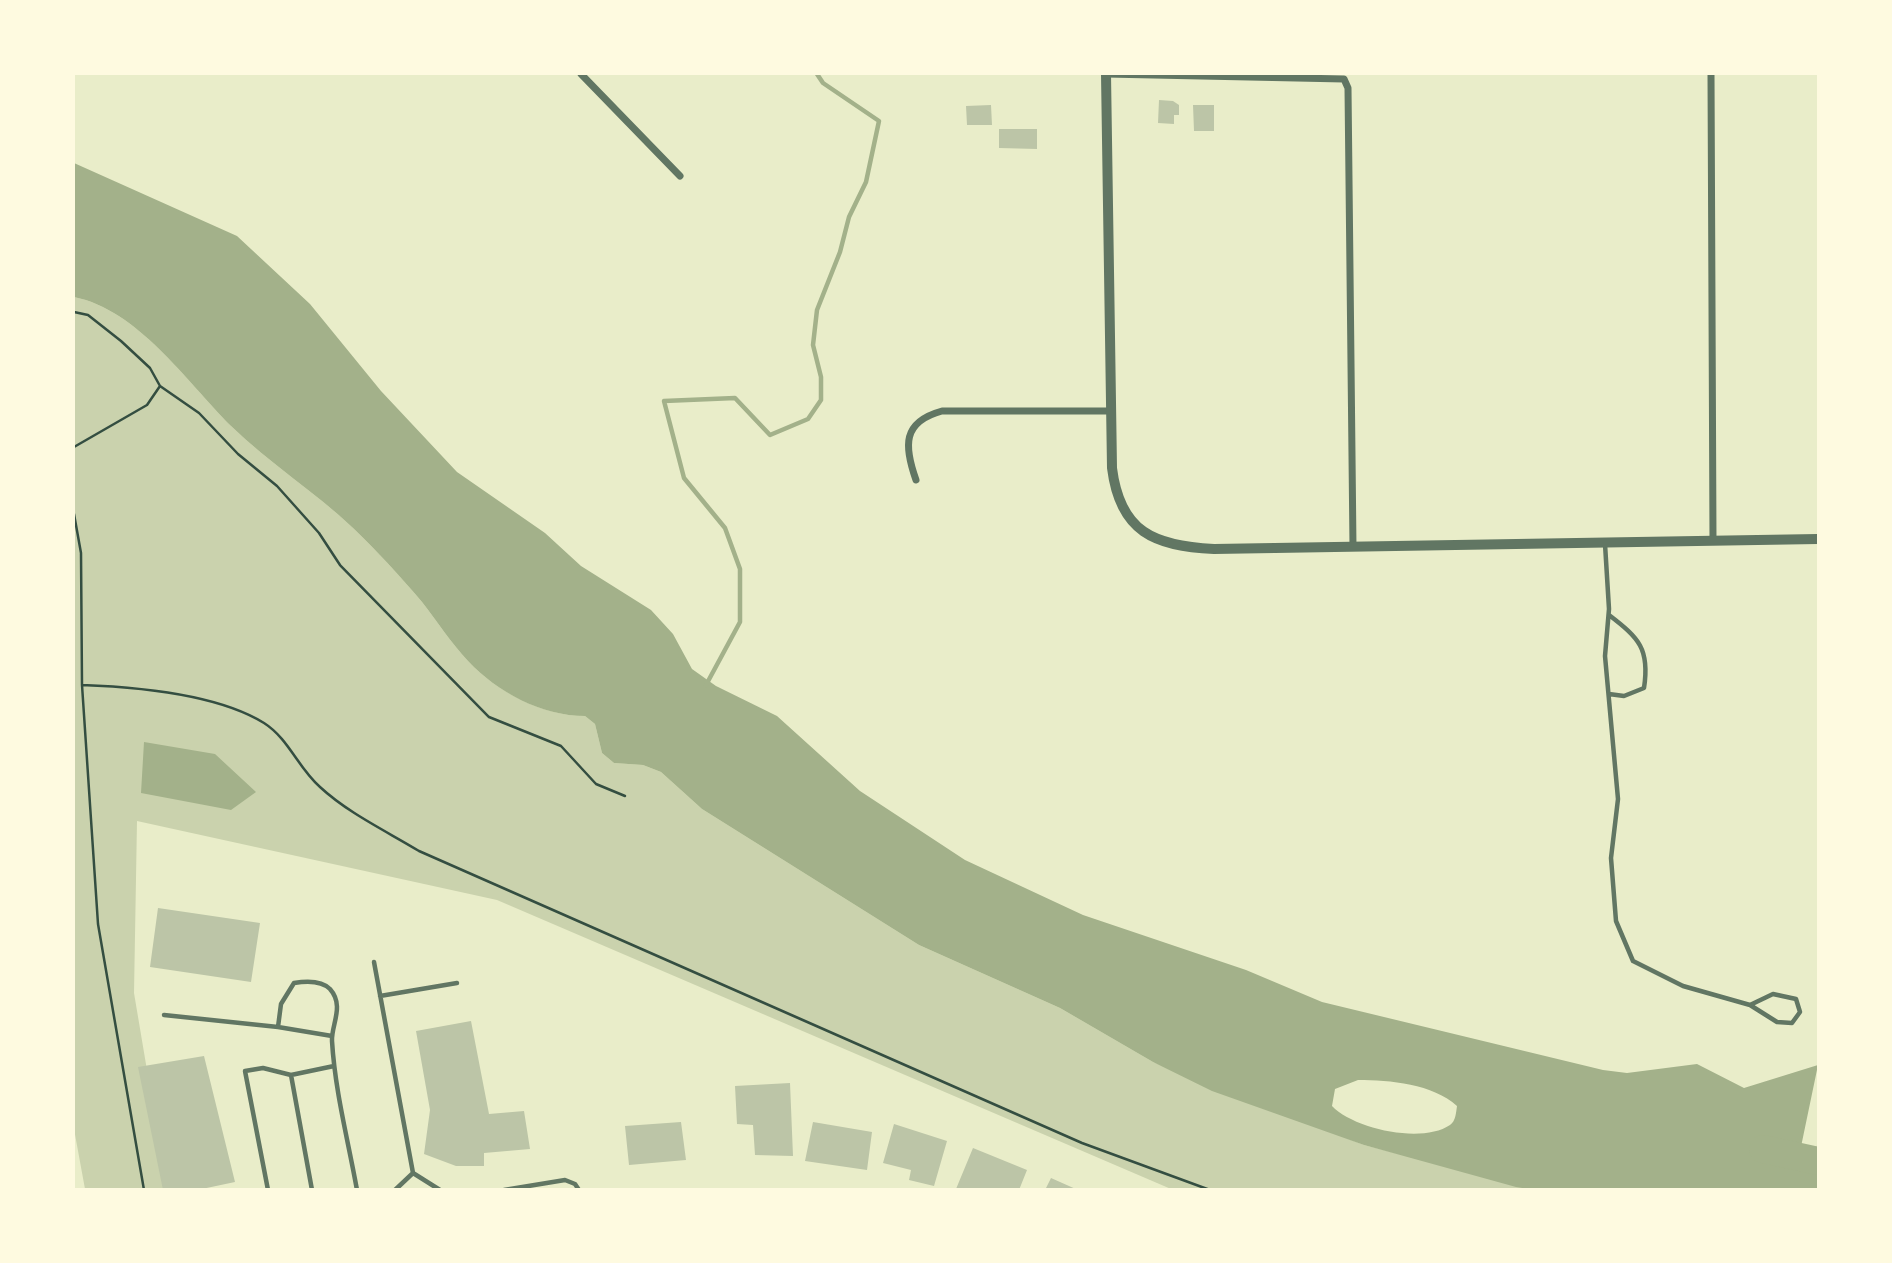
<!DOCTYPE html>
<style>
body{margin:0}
#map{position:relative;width:1892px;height:1263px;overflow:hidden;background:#e9edc9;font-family:"Nunito Sans",sans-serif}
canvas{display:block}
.frame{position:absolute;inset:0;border:75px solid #fefae0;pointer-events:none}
</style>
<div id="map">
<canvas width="1892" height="1263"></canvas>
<div class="frame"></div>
</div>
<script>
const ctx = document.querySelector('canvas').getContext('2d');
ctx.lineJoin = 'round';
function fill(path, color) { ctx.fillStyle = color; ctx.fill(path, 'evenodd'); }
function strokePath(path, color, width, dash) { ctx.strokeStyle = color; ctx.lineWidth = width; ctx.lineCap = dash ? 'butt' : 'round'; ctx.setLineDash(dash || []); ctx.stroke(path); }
fill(new Path2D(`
 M 74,297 C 138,310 186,381 231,426 C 269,463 315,492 353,528 C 377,551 401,577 422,602 C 437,621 451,643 468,661 C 497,692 543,716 585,716 L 595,724 L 602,753 L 614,763 L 643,765 L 661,772 L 702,809 L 919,945 L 1060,1008 L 1153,1062 L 1364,1145 L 1535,1189 L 1171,1189 L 497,900 L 137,821 L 134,993 L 167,1189 L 85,1189 L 74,1129 Z`), '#cad2ad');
fill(new Path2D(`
 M 74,163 L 237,236 L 310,304 L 381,391 L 457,472 L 545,533 L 581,566 L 651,610 L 673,634 L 692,669 L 716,686 L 777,716 L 860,791 L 965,860 L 1083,915 L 1246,970 L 1322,1002 L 1603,1070 L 1627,1073 L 1697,1064 L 1744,1088 L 1818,1065 L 1797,1166 L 1816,1168 L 1818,1120 L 1818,1189 L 1535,1190 L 1516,1187 L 1364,1145 L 1212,1091 L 1153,1062 L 1060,1008 L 919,945 L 702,809 L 661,772 L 643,765 L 614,763 L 602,753 L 595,724 L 585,716 C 542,716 497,692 468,661 C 451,643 437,621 422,602 C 401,577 377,551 353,528 C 315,492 269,463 231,426 C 186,381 138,310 74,297 ZM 1358,1080 C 1390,1080 1433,1084 1457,1106 C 1456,1112 1456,1121 1450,1125 C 1422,1144 1354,1129 1332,1106 L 1335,1089 Z
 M 144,742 L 215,754 L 256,792 L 231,810 L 141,793 Z`), '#a3b18a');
strokePath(new Path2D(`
 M 706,685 L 740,622 L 740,569 L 725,528 L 684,478 L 664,401 L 735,398 L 770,435 L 808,419 L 821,400 L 821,377 L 813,345 L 817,310 L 840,252 L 849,217 L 866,182 L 879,121 L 823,83 L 817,74`), '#a3b18a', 4.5);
strokePath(new Path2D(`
 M 1763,1149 L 1818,1161`), '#a3b18a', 28);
fill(new Path2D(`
 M 1159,100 L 1173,101 L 1179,105 L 1179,115 L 1174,115 L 1174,124 L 1158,123 Z
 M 991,105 L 992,125 L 967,125 L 966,106 Z
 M 1193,105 L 1214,105 L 1214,131 L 1194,131 Z
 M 999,129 L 1037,129 L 1037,149 L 999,148 Z
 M 158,908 L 260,923 L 251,982 L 150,967 Z
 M 471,1021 L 489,1114 L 524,1111 L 530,1149 L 484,1153 L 484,1166 L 456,1166 L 424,1154 L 430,1110 L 416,1031 Z
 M 204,1056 L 235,1182 L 197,1190 L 163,1190 L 138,1067 Z
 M 790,1083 L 793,1156 L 755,1155 L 753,1125 L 737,1124 L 735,1086 Z
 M 681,1122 L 686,1160 L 629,1165 L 625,1126 Z
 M 813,1122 L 872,1132 L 867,1170 L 805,1161 Z
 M 894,1124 L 947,1141 L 934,1186 L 909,1180 L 911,1170 L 883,1163 Z
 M 973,1148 L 1027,1170 L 1019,1190 L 956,1189 Z
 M 1051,1178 L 1078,1190 L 1045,1190 Z`), '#bcc5a7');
strokePath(new Path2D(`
 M 74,312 L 88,315 L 121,341 L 150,368 L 160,386 L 199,413 L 238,454 L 277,486 L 319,533 L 340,565 L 489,717 L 561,746 L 596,784 L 625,796
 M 74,447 L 147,405 L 160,386
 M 74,514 L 81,553 L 82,685 L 98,924 L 144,1190
 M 82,685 C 137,687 217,694 264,723 C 289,739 298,768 320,787 C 348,813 386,831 419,851 L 1082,1143 L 1210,1190`), '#344e41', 2.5);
strokePath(new Path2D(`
 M 1605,544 L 1609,609 L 1605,656 L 1618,799 L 1611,858 L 1616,921 L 1633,961 L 1683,986 L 1750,1005 L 1777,1022 L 1792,1023 L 1800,1012 L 1796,999 L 1773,994 L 1750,1005
 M 1609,615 C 1639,638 1650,649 1644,688 L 1624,696 L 1609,694
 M 374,962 L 413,1173 L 395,1190
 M 380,996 L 457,983
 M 164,1015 L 278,1027
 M 332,1036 L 278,1027 L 281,1004 L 294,983 C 306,981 321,980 330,989 C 345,1006 331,1025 332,1041 C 335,1091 348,1140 357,1190
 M 291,1075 L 312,1190
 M 413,1173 L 440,1190
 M 268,1190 L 245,1071 L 263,1068 L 291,1075 L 334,1066
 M 504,1190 L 565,1180 L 575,1184 L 579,1190`), '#617663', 4.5);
strokePath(new Path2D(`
 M 581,74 L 680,176
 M 1106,74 L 1344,79 L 1348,88 L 1353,547
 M 1711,74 L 1713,541
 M 916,480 C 904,446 902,422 942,411 L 1110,411`), '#617663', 7);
strokePath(new Path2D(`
 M 1106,74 L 1112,468 C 1120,532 1154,546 1214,549 L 1818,539`), '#617663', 10);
</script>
